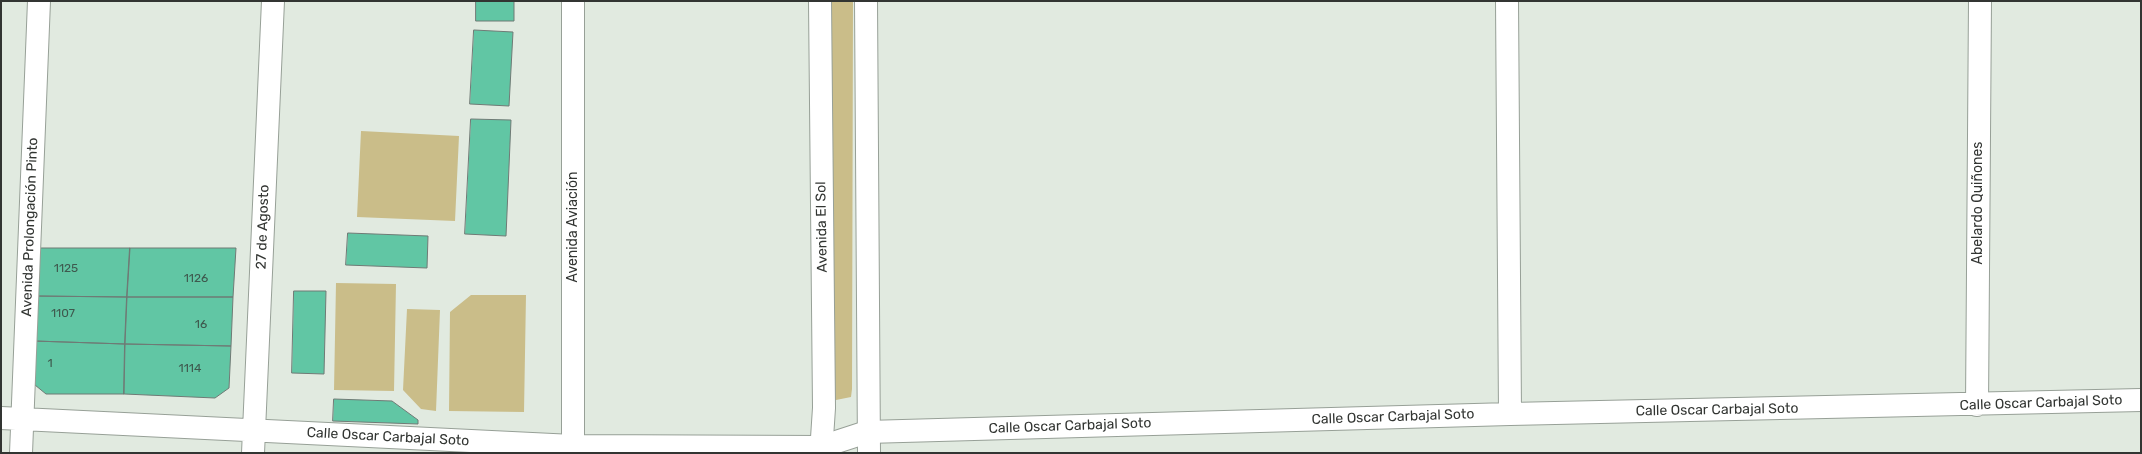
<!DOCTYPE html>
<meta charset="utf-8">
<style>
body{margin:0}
#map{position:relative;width:2142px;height:454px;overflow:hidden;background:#e1eae0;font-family:Rubik,sans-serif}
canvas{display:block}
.frame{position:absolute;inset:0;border:2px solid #323532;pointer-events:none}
</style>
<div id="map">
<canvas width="2142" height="454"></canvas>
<div class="frame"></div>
</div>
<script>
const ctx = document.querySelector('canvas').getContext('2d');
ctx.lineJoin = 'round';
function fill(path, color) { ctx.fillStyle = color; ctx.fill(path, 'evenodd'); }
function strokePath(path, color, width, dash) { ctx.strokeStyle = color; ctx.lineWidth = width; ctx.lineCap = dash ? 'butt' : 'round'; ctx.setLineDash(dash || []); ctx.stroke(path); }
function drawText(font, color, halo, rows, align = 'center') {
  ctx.font = font + ' Rubik,sans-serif'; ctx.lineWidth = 3; ctx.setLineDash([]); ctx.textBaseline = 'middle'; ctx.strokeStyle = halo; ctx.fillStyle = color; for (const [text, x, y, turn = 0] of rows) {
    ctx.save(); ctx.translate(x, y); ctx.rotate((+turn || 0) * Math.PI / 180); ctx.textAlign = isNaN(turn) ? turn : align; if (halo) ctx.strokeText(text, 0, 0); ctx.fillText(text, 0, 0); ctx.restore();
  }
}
fill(new Path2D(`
 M 829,1 L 853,1 L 852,389 L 851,397 L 836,400 L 832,397 Z
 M 361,131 L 459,136 L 455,221 L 357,217 Z
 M 336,283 L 396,284 L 394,391 L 334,390 Z
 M 471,295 L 526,295 L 524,412 L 449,411 L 450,312 Z
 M 407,309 L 440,310 L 436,411 L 421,409 L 403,390 Z`), '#cabd89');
const building = new Path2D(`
 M 476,1 L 514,1 L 514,21 L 476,21 Z
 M 474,30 L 513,32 L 509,106 L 470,104 Z
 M 471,119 L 511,120 L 506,236 L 465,234 Z
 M 348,233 L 428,236 L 427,268 L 346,265 Z
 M 36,248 L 130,248 L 127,297 L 34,296 Z
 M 130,248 L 236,248 L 233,297 L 127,297 Z
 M 294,291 L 326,291 L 324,374 L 292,373 Z
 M 34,296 L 127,297 L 125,344 L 34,341 Z
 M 127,297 L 233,297 L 231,346 L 125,344 Z
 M 34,341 L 125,344 L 124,394 L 46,394 L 35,385 Z
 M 125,344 L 231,346 L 229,388 L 215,398 L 124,394 Z
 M 334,399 L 392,401 L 418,420 L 418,424 L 333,421 Z`);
fill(building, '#61c6a4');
strokePath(building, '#6f7a75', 1);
const minor = new Path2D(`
 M 1507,1 L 1510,414
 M 1977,405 L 1980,1
 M 1,418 L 573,446 L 821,447 L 867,432 L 1510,414 L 2141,400
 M 21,453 L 39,1
 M 253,453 L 273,1
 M 573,453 L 573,1`);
const secondary = new Path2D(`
 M 820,1 L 824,408 L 821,453
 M 866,1 L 869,453`);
strokePath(minor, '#97a097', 24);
strokePath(secondary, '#97a097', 24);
strokePath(minor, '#fff', 22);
strokePath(secondary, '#fff', 22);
drawText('12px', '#3e594e', null, [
 ["1125",66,269],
 ["1126",196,279],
 ["1107",63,314],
 ["16",201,325],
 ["1",50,364],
 ["1114",190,369]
]);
drawText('14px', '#323532', '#fff', [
 ["Abelardo Quiñones",1978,203,-90],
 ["Avenida Prolongación Pinto",30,227,-88],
 ["27 de Agosto",263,227,-88],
 ["Avenida Aviación",573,227,-90],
 ["Avenida El Sol",822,227,-91],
 ["Calle Oscar Carbajal Soto",2041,403,-2],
 ["Calle Oscar Carbajal Soto",1717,410,-1],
 ["Calle Oscar Carbajal Soto",1393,417,-2],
 ["Calle Oscar Carbajal Soto",1070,426,-2],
 ["Calle Oscar Carbajal Soto",388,437,3]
]);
</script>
